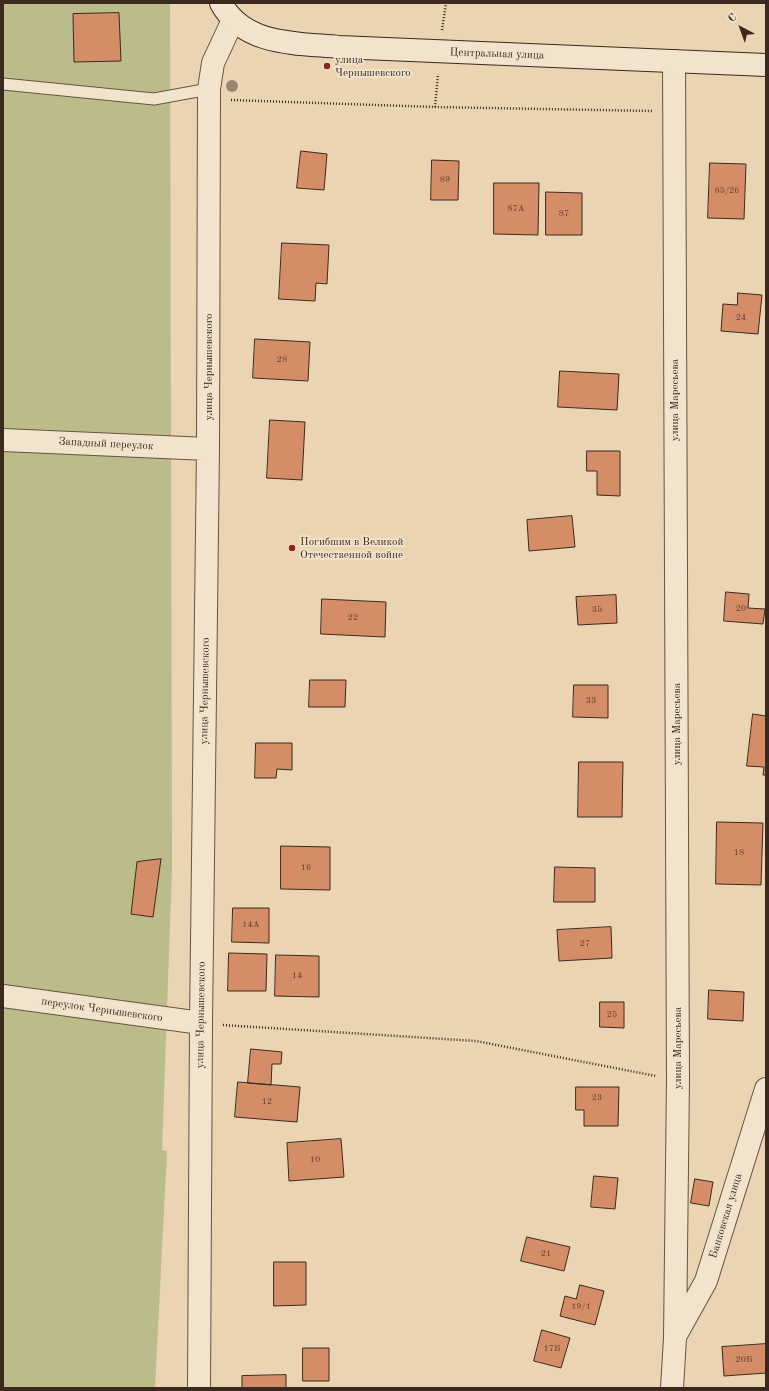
<!DOCTYPE html>
<meta charset="utf-8">
<style>
body{margin:0}
#map{position:relative;width:769px;height:1391px;overflow:hidden;background:#ead4b1;font-family:"Old Standard TT",serif}
canvas{display:block}
.frame{position:absolute;inset:0;border:4px solid #3b2920;pointer-events:none}
.north{position:absolute;left:721px;top:8px;width:40px;height:40px;-webkit-text-stroke:3px #f1e3cc;paint-order:stroke;rotate:319deg;font-size:11px;font-weight:700;line-height:16px;text-align:center;color:#3b2920}
.north::after{content:'';display:block;margin:auto;width:14px;height:18px;background:#3b2920;clip-path:polygon(50% 0,100% 100%,50% 72%,0 100%)}
</style>
<div id="map">
<canvas width="769" height="1391"></canvas>
<div class="frame"></div>
<div class="north">С</div>
</div>
<script>
const ctx = document.querySelector('canvas').getContext('2d');
ctx.lineJoin = 'round';
function fill(path, color) { ctx.fillStyle = color; ctx.fill(path, 'evenodd'); }
function strokePath(path, color, width, dash) { ctx.strokeStyle = color; ctx.lineWidth = width; ctx.lineCap = dash ? 'butt' : 'round'; ctx.setLineDash(dash || []); ctx.stroke(path); }
function drawText(font, color, halo, rows, align = 'center') {
  ctx.font = font + ' "Old Standard TT",serif'; ctx.lineWidth = 3.5; ctx.setLineDash([]); ctx.textBaseline = 'middle'; ctx.strokeStyle = halo; ctx.fillStyle = color; for (const [text, x, y, turn = 0] of rows) {
    ctx.save(); ctx.translate(x, y); ctx.rotate((+turn || 0) * Math.PI / 180); ctx.textAlign = isNaN(turn) ? turn : align; if (halo) ctx.strokeText(text, 0, 0); ctx.fillText(text, 0, 0); ctx.restore();
  }
}
fill(new Path2D(`
 M 3,3 L 170,3 L 172,869 L 162,1150 L 167,1151 L 155,1388 L 3,1388 Z`), '#bbbc89');
const building = new Path2D(`
 M 119,13 L 121,61 L 74,62 L 73,14 Z
 M 301,151 L 327,154 L 324,190 L 297,188 Z
 M 432,160 L 459,161 L 458,200 L 431,200 Z
 M 710,163 L 746,164 L 744,219 L 708,218 Z
 M 494,183 L 539,183 L 538,235 L 494,234 Z
 M 546,192 L 582,193 L 582,235 L 546,235 Z
 M 282,243 L 329,245 L 327,284 L 316,283 L 315,301 L 279,299 Z
 M 738,293 L 762,295 L 758,334 L 721,331 L 723,304 L 737,305 Z
 M 255,339 L 310,342 L 308,381 L 253,378 Z
 M 560,371 L 619,374 L 617,410 L 558,407 Z
 M 270,420 L 305,422 L 302,480 L 267,478 Z
 M 587,451 L 620,451 L 620,496 L 597,495 L 597,471 L 587,471 Z
 M 572,516 L 575,547 L 529,551 L 527,520 Z
 M 726,592 L 749,594 L 748,608 L 765,609 L 763,624 L 724,621 Z
 M 616,595 L 617,623 L 578,625 L 576,597 Z
 M 322,599 L 386,602 L 385,637 L 321,634 Z
 M 310,680 L 346,680 L 345,707 L 309,707 Z
 M 574,685 L 608,685 L 608,718 L 573,717 Z
 M 753,714 L 766,716 L 766,775 L 763,775 L 764,767 L 747,766 Z
 M 256,743 L 292,743 L 292,770 L 277,769 L 276,778 L 255,778 Z
 M 579,762 L 623,762 L 622,817 L 578,817 Z
 M 717,822 L 763,823 L 761,885 L 716,884 Z
 M 281,846 L 330,847 L 330,890 L 281,889 Z
 M 161,859 L 153,917 L 131,914 L 137,862 Z
 M 555,867 L 595,868 L 595,902 L 554,902 Z
 M 233,908 L 269,908 L 269,943 L 232,942 Z
 M 611,927 L 612,958 L 559,961 L 557,930 Z
 M 229,953 L 267,954 L 266,991 L 228,991 Z
 M 276,955 L 319,956 L 319,997 L 275,996 Z
 M 709,990 L 744,992 L 743,1021 L 708,1019 Z
 M 600,1002 L 624,1002 L 624,1028 L 600,1027 Z
 M 251,1049 L 282,1052 L 281,1064 L 272,1064 L 271,1085 L 248,1083 Z
 M 238,1082 L 300,1087 L 297,1122 L 235,1117 Z
 M 576,1087 L 619,1087 L 618,1126 L 584,1126 L 584,1110 L 576,1110 Z
 M 341,1139 L 344,1177 L 289,1181 L 287,1143 Z
 M 594,1176 L 618,1178 L 615,1209 L 591,1207 Z
 M 695,1179 L 713,1182 L 709,1206 L 691,1203 Z
 M 527,1237 L 570,1247 L 564,1271 L 521,1261 Z
 M 274,1262 L 306,1262 L 306,1305 L 274,1306 Z
 M 580,1285 L 604,1291 L 595,1325 L 560,1316 L 565,1296 L 576,1299 Z
 M 542,1330 L 570,1338 L 561,1368 L 534,1361 Z
 M 766,1344 L 766,1373 L 724,1376 L 722,1347 Z
 M 303,1348 L 329,1348 L 329,1381 L 303,1381 Z
 M 286,1375 L 286,1388 L 242,1388 L 242,1376 Z`);
fill(building, '#d58d68');
strokePath(building, '#3b2920', 1);
const lane = new Path2D(`
 M 3,84 L 154,99 L 209,89`);
const street = new Path2D(`
 M 3,440 L 208,449
 M 3,996 L 201,1023
 M 676,1335 L 706,1281 L 766,1089
 M 199,1388 L 201,1023 L 208,449 L 209,89 L 213,63 L 233,20
 M 672,1388 L 675,1338 L 678,1080 L 674,61`);
const secondary = new Path2D(`
 M 221,3 C 244,46 297,43 339,47 L 766,65`);
strokePath(lane, '#675444', 13);
strokePath(street, '#675444', 24);
strokePath(secondary, '#3b2920', 24);
strokePath(new Path2D(`
 M 442,30 L 446,3
 M 231,100 L 435,107 L 652,111
 M 435,107 L 438,74
 M 223,1025 L 476,1041 L 656,1076`), '#3b2920', 2.5, [1, 2]);
strokePath(lane, '#f1e3cc', 11);
strokePath(street, '#f1e3cc', 22);
strokePath(secondary, '#f1e3cc', 22);
ctx.fillStyle = '#98866d';
for (const [x, y] of [
 [232,86]
]) { ctx.beginPath(); ctx.arc(x, y, 6, 0, 2 * Math.PI); ctx.fill(); }
for (const [x, y, r, color] of [
 [327,66,4,"#8f2418"],
 [292,548,4,"#8f2418"]
]) { const dot = new Path2D(); dot.arc(x, y, r, 0, 2 * Math.PI); ctx.fillStyle = color; ctx.fill(dot); strokePath(dot, '#f1e3cc', 1.5); }
drawText('9px', '#624232', null, [
 ["89",445,180],
 ["85/26",727,191],
 ["87А",516,209],
 ["87",564,214],
 ["24",741,318],
 ["28",282,360],
 ["20",741,609],
 ["35",597,610],
 ["22",353,618],
 ["33",591,701],
 ["18",739,853],
 ["16",306,868],
 ["14А",251,925],
 ["27",585,944],
 ["14",297,976],
 ["25",612,1015],
 ["23",597,1098],
 ["12",267,1102],
 ["10",315,1160],
 ["21",546,1254],
 ["19/1",581,1307],
 ["17Б",552,1349],
 ["20Б",744,1360]
]);
drawText('11px', '#3b2920', '#f1e3cc', [
 ["Центральная улица",497,54,2],
 ["улица Чернышевского",209,367,-90],
 ["улица Маресьева",675,400,-90],
 ["Западный переулок",106,444,3],
 ["улица Чернышевского",205,691,-89],
 ["улица Маресьева",677,724,-90],
 ["переулок Чернышевского",102,1010,8],
 ["улица Чернышевского",201,1015,-89],
 ["улица Маресьева",678,1048,-90],
 ["Банковская улица",726,1216,-73]
]);
drawText('11px', '#3b2920', '#f1e3cc', [
 ["улица",335,60],
 ["Чернышевского",335,73],
 ["Погибшим в Великой",300,542],
 ["Отечественной войне",300,555]
], 'left');
</script>
